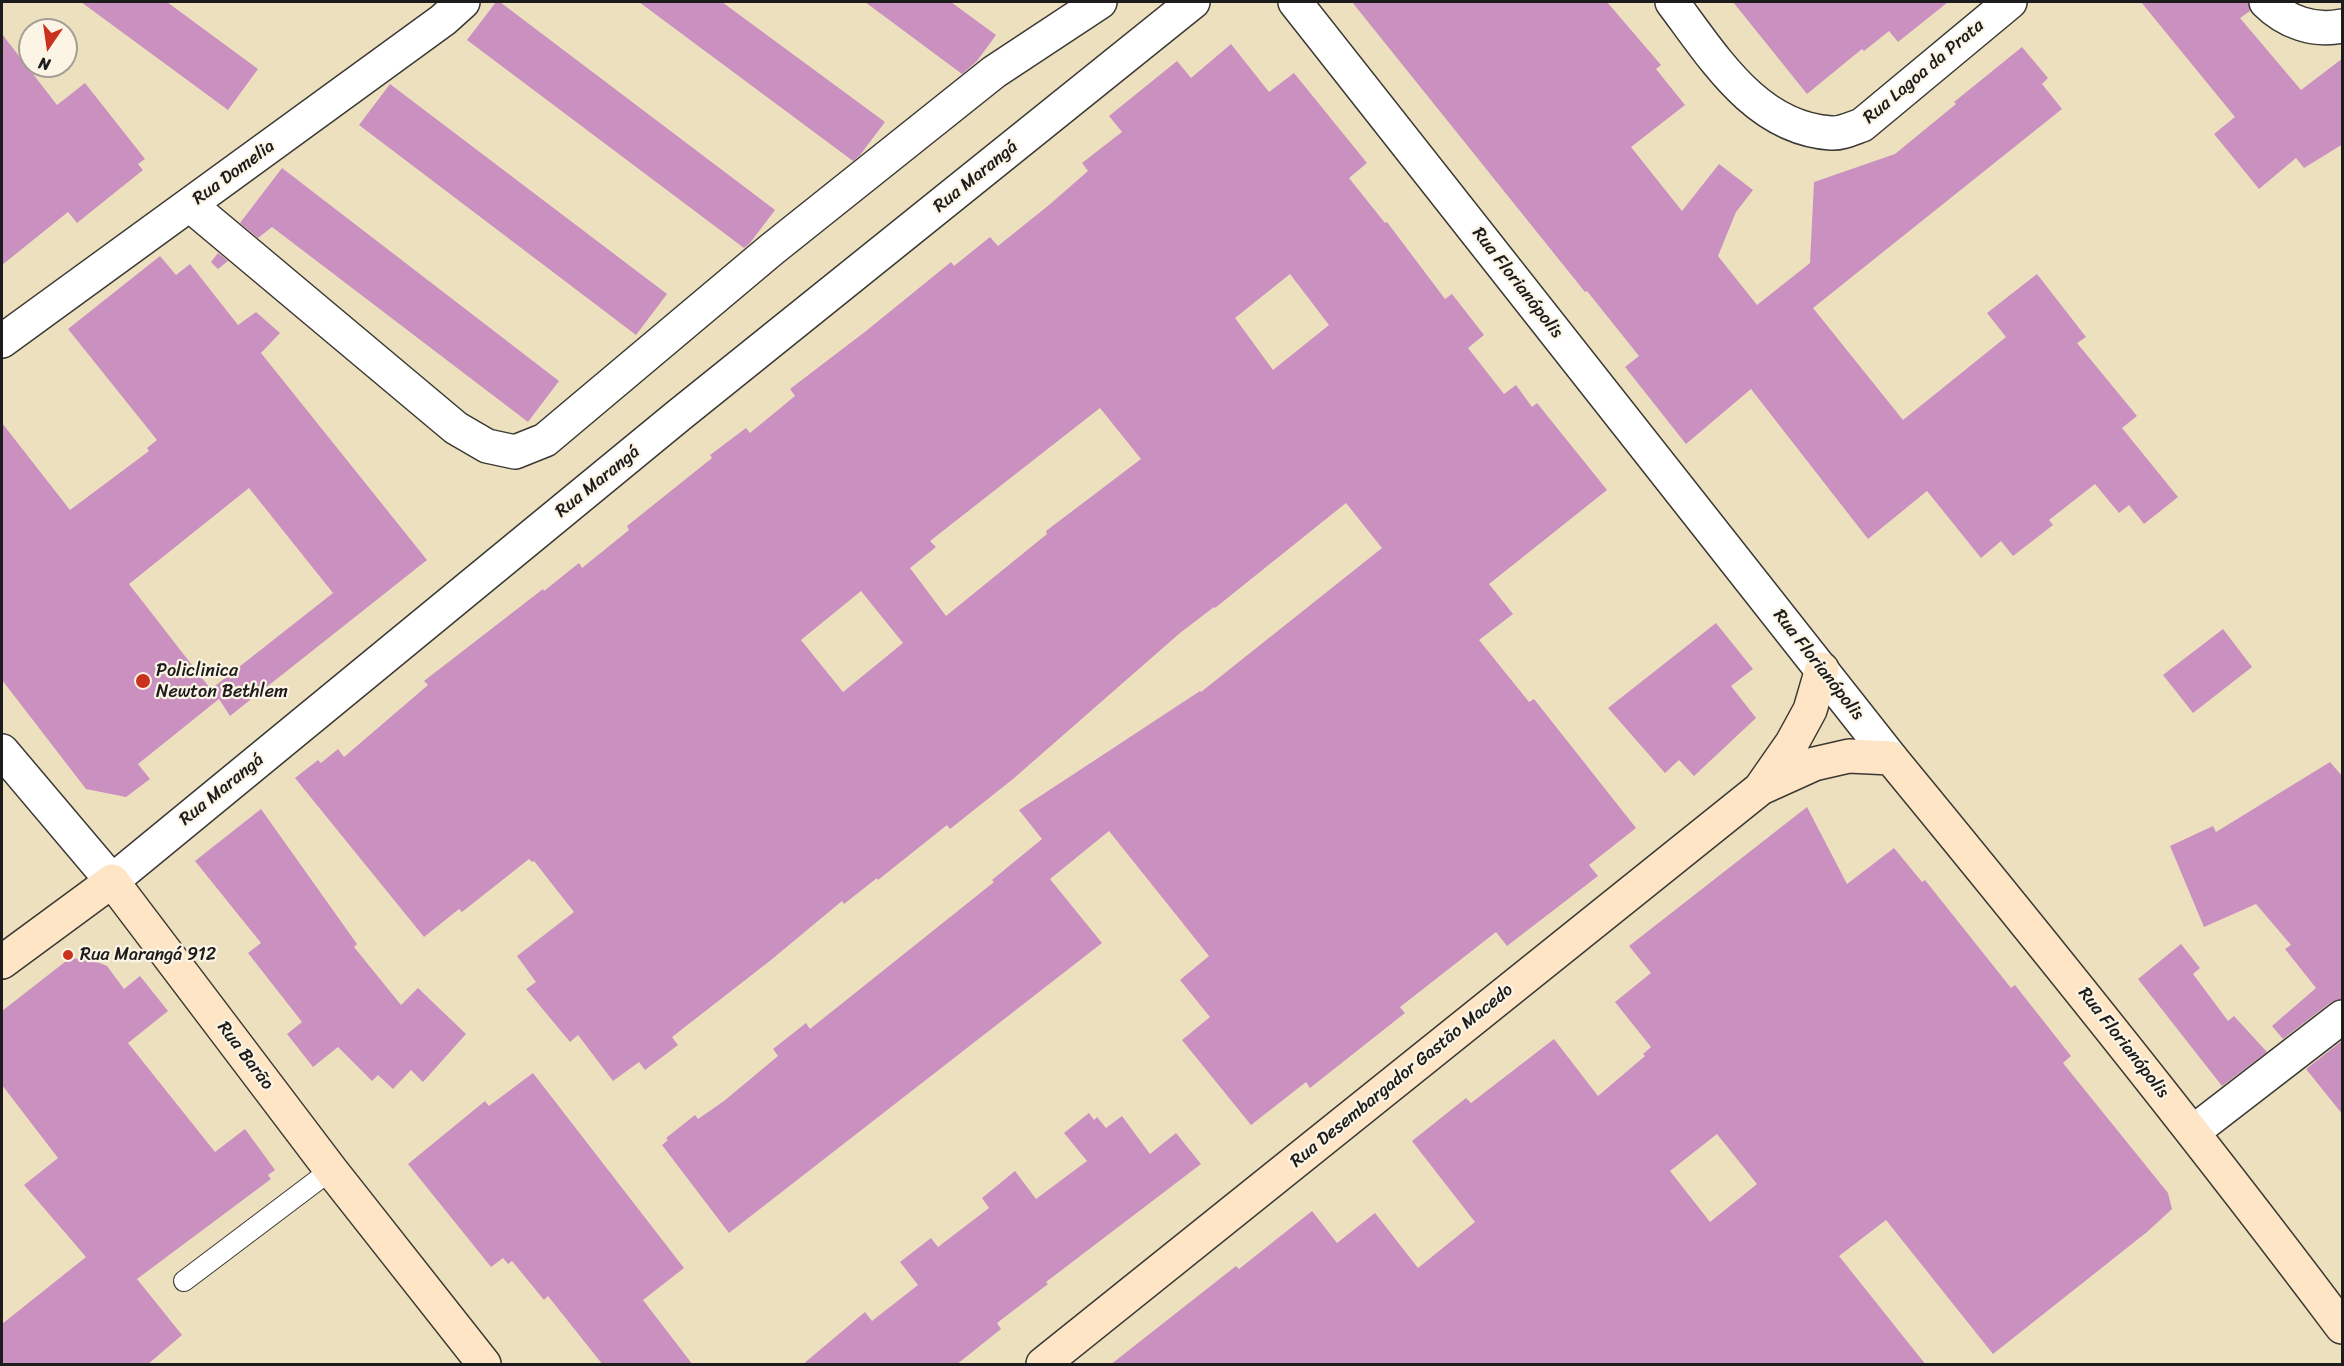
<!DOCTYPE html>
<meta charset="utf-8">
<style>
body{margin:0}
#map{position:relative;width:2344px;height:1366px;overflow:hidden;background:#ede0bf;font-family:Sriracha,sans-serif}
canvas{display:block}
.frame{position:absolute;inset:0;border:3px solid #1c1c1c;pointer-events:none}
.north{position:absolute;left:18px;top:18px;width:60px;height:60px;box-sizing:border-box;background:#fcf5e5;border:2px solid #a29e95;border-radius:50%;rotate:193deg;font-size:16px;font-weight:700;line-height:24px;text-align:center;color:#1c1c1c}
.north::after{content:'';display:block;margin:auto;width:21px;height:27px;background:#c8321e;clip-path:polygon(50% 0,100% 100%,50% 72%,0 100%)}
</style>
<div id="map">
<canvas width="2344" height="1366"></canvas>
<div class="frame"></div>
<div class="north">N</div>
</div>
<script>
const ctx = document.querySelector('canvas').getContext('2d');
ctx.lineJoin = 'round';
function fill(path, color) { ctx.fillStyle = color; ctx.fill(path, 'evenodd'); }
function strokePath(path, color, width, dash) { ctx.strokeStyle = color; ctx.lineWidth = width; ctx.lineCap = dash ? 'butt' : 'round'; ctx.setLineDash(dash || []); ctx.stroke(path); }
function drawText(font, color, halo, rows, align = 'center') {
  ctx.font = font + ' Sriracha,sans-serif'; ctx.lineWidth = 4.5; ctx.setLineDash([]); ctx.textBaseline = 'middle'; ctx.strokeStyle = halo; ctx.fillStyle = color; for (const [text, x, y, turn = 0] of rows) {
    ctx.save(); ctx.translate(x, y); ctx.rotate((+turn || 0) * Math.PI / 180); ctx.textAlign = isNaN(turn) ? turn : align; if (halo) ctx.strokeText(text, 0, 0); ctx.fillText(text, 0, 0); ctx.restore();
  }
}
fill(new Path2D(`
 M 81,2 L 167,2 L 258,69 L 228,110 Z
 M 496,2 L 500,2 L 775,210 L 750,243 L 744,248 L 467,40 Z
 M 639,2 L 722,2 L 885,122 L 860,155 L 853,161 Z
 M 865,2 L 951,2 L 996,35 L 977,61 L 962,74 Z
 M 1352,2 L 1607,2 L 1661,65 L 1656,69 L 1685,105 L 1631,147 L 1682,211 L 1719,164 L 1753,190 L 1736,212 L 1718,256 L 1757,305 L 1810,263 L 1814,182 L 1895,154 L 1956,104 L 1954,102 L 2022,47 L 2048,78 L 2042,84 L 2062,109 L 1813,308 L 1903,420 L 2006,337 L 1987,313 L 2037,274 L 2086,337 L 2077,343 L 2137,416 L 2122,428 L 2178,497 L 2144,524 L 2129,505 L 2119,513 L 2095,484 L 2049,520 L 2053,525 L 2013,556 L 2001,541 L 1981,558 L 1927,491 L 1868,539 L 1751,389 L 1686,444 L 1625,367 L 1639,356 L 1587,291 L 1585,292 Z
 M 1733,2 L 1948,2 L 1898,42 L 1889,31 L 1864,51 L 1862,49 L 1807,94 Z
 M 2141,2 L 2248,2 L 2250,11 L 2240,18 L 2301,90 L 2343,58 L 2343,144 L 2304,168 L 2296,158 L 2259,189 L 2214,134 L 2235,117 Z
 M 2,34 L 57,105 L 85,83 L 145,159 L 138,164 L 143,170 L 77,223 L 68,212 L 2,265 Z
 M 1231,44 L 1269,92 L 1294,73 L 1367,163 L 1349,178 L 1385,223 L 1387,222 L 1445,299 L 1452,294 L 1484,335 L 1468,348 L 1504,394 L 1516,385 L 1532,407 L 1537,403 L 1607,490 L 1489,584 L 1513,614 L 1479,640 L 1529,702 L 1534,699 L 1636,828 L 1589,865 L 1598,876 L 1507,946 L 1496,932 L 1400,1007 L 1405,1013 L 1310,1088 L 1306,1082 L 1251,1125 L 1182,1040 L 1210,1017 L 1180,980 L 1209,956 L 1109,831 L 1050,879 L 1102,943 L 729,1233 L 662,1145 L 668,1140 L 666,1138 L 695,1115 L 698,1119 L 724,1101 L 778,1056 L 773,1049 L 806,1023 L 810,1029 L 994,882 L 992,880 L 1042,839 L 1019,810 L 1200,691 L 1201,692 L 1382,548 L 1346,503 L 1215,608 L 1214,607 L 1180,633 L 1013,779 L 950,829 L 947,825 L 878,880 L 877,878 L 844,904 L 842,901 L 771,960 L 672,1037 L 678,1045 L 645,1070 L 639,1062 L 613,1081 L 578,1035 L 570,1042 L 526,989 L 536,982 L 517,956 L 574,912 L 534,861 L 532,862 L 529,859 L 462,912 L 459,909 L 424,937 L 295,778 L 318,760 L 321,763 L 338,749 L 344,757 L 428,685 L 424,681 L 543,589 L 544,591 L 579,563 L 582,568 L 629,530 L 627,526 L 712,458 L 710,455 L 746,428 L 750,433 L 795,396 L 790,389 L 866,331 L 951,262 L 954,266 L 990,237 L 998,246 L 1049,205 L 1088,171 L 1082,163 L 1122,132 L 1109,116 L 1177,61 L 1191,78 ZM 1290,274 L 1329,325 L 1273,370 L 1235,318 ZM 1100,408 L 1141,459 L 1046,531 L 1047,534 L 946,616 L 910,568 L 936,547 L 930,541 ZM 861,591 L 903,643 L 843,692 L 801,640 Z
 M 390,84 L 667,294 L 636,335 L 359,125 Z
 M 282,168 L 559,381 L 528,422 L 272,227 L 258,238 L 240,223 Z
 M 218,253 L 228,261 L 218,269 L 211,262 Z
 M 160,256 L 176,275 L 190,264 L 238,325 L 256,312 L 280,333 L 261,353 L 427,560 L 230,716 L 219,699 L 138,764 L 150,779 L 126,797 L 86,789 L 2,680 L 2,423 L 70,510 L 149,451 L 147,448 L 157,440 L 68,329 ZM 249,488 L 333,593 L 211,689 L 216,696 L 129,584 Z
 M 1716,623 L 1753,669 L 1731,686 L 1756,718 L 1694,776 L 1679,760 L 1665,773 L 1608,708 Z
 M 2223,629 L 2252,667 L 2193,713 L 2163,675 Z
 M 2330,762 L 2343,777 L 2343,999 L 2331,1002 L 2283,1039 L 2272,1026 L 2316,988 L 2285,949 L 2291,945 L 2256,904 L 2204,927 L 2170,846 L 2213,826 L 2216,832 Z
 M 1807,807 L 1847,884 L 1894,848 L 1922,882 L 1925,880 L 2011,988 L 2015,985 L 2071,1056 L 2063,1063 L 2168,1193 L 2172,1209 L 2147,1232 L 1993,1354 L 1886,1220 L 1839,1256 L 1926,1365 L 1110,1365 L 1236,1266 L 1239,1269 L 1312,1211 L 1337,1243 L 1375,1213 L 1418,1268 L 1475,1222 L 1412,1141 L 1466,1098 L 1471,1103 L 1554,1039 L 1598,1096 L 1645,1056 L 1643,1054 L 1651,1047 L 1615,1002 L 1651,973 L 1629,946 ZM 1717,1134 L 1757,1184 L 1710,1222 L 1670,1171 Z
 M 261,809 L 357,944 L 354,947 L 401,1005 L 418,988 L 466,1034 L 423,1082 L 411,1070 L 393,1089 L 378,1075 L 372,1081 L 338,1047 L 313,1067 L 287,1034 L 302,1022 L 248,953 L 261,943 L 195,861 Z
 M 2181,944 L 2200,968 L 2193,974 L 2228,1021 L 2234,1016 L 2267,1052 L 2222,1086 L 2138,979 Z
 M 70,958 L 92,960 L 107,966 L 124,989 L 140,976 L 168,1011 L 128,1043 L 215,1152 L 245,1129 L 275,1170 L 268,1175 L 271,1179 L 137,1279 L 182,1335 L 147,1365 L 2,1365 L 2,1324 L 86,1257 L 24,1185 L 58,1158 L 2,1085 L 2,1011 Z
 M 2343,1040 L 2343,1115 L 2306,1069 Z
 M 533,1073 L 684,1268 L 643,1300 L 693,1365 L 603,1365 L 548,1296 L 544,1300 L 512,1261 L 508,1264 L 503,1258 L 491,1267 L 408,1164 L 485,1101 L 489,1106 Z
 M 1089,1113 L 1094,1120 L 1097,1117 L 1106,1128 L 1122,1116 L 1150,1154 L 1176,1133 L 1201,1164 L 1046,1282 L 1048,1284 L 997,1323 L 1001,1329 L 956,1365 L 802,1365 L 865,1312 L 872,1321 L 918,1285 L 900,1262 L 931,1238 L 938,1247 L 989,1208 L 982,1198 L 1015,1171 L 1036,1199 L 1087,1161 L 1064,1133 Z`), '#ca91c0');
const lane = new Path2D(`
 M 184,1281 L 331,1170`);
const street = new Path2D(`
 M 1295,2 L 1891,758
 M 1672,2 C 1713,56 1755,128 1831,133 C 1840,134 1853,128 1862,125 L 2010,2
 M 2266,2 C 2286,22 2314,32 2342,26
 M 190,205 L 456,428 L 487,446 L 515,452 L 545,440 L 771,250 L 994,72 L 1100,2
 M 2,341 L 443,20 L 463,2
 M 2,751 L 112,881 L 678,416 L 1193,2
 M 2193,1132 L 2342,1017`);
const secondary = new Path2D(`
 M 1762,786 L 1792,743 L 1810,710 L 1822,669
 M 2,962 L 112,881 L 331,1170 L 484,1364
 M 1043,1364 L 1761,788 L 1814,764 L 1849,756 L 1891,758 C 2045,945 2197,1134 2342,1327`);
strokePath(lane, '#3b3934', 22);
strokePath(street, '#3b3934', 36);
strokePath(secondary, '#3b3934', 36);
strokePath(lane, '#fff', 20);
strokePath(street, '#fff', 33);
strokePath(secondary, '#fde5c5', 33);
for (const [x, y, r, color] of [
 [143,681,8,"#c8321e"],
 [68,955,6,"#c8321e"]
]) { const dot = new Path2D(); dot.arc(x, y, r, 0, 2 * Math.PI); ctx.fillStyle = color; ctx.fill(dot); strokePath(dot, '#fcf5e5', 2); }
drawText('18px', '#1c1c1c', '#fcf5e5', [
 ["Rua Lagoa da Prata",1924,72,-40],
 ["Rua Domelia",234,173,-36],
 ["Rua Marangá",976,177,-39],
 ["Rua Florianópolis",1517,283,52],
 ["Rua Marangá",598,482,-39],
 ["Rua Florianópolis",1818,665,52],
 ["Rua Marangá",222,790,-39],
 ["Rua Florianópolis",2123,1043,52],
 ["Rua Barão",245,1056,53],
 ["Rua Desembargador Gastão Macedo",1402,1076,-39]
]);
drawText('18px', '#1c1c1c', '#fcf5e5', [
 ["Policlinica",156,671],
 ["Newton Bethlem",156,692],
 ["Rua Marangá 912",80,955]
], 'left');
</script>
